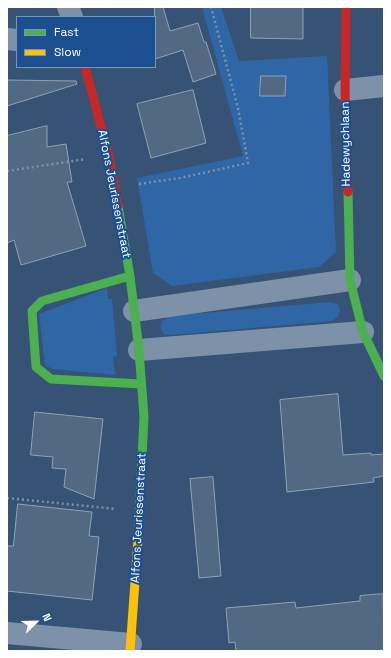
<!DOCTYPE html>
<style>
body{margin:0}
#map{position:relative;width:391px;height:658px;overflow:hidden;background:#365274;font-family:"Space Grotesk",sans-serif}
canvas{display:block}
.frame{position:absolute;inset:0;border:8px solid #fff;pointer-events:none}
.legend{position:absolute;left:16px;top:16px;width:140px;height:52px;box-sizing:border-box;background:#1b4f8f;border:1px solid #7695bc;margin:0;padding:5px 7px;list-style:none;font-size:12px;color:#fff}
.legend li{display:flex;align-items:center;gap:8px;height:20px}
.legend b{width:20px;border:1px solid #7695bc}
.north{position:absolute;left:16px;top:602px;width:40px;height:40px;-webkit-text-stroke:3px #1b4f8f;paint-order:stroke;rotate:67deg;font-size:11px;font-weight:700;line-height:16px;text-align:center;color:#fff}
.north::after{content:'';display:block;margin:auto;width:14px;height:18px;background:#fff;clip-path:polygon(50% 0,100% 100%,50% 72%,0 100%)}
</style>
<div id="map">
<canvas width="391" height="658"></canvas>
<div class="frame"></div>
<ul class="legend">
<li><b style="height:5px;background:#4caf50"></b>Fast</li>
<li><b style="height:5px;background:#ffc107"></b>Slow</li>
</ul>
<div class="north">N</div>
</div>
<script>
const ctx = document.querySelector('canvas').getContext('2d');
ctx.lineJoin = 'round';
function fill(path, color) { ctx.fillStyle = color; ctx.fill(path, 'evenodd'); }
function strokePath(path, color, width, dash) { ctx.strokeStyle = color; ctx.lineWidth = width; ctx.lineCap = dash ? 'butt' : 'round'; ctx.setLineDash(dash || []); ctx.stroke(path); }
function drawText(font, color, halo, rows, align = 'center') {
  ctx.font = font + ' "Space Grotesk",sans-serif'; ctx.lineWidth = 4; ctx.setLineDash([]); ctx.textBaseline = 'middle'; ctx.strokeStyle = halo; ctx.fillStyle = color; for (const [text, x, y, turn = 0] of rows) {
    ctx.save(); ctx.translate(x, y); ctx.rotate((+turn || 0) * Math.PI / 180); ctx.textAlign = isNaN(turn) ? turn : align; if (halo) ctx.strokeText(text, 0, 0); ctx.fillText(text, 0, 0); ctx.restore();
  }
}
fill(new Path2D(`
 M 202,7 L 221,7 L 239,61 L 327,56 L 336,252 L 319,267 L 172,286 L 153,273 L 137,178 L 243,156 Z
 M 107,288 L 108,299 L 112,299 L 117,356 L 113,357 L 115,375 L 52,369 L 45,365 L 39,314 Z
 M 330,302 L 338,304 L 340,310 L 338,317 L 332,321 L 171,335 L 164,334 L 161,329 L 162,321 L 170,316 Z`), '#2f66a5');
const building = new Path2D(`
 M 155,7 L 163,7 L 170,31 L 198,23 L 204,42 L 206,42 L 216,74 L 193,82 L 183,50 L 155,59 Z
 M 251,7 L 303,7 L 303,39 L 251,38 Z
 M 261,76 L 286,76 L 285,96 L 260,96 Z
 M 7,80 L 76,81 L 77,84 L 7,106 Z
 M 193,90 L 206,143 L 151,158 L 137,104 Z
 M 47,126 L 47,147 L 66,144 L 72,182 L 67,182 L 86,246 L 21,265 L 14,240 L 7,243 L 7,136 Z
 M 338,394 L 343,455 L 371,453 L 371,455 L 384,454 L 384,476 L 373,478 L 374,482 L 287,492 L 280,400 Z
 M 35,412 L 103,419 L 94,499 L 64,487 L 66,469 L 52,468 L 53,457 L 31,455 Z
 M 213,477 L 221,576 L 199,578 L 190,479 Z
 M 18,504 L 92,512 L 89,536 L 99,537 L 92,600 L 7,591 L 7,546 L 13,546 Z
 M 383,594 L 384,651 L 236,651 L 235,642 L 229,643 L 226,608 L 295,602 L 296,608 L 360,601 L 360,596 Z`);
fill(building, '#526984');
strokePath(building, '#92a2b6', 1);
strokePath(new Path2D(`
 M 7,171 L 86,159
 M 139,184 L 180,178 L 248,163 L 238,108 L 211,7
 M 7,498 L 116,509`), '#7d92a8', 2.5, [2, 3]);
strokePath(new Path2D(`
 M 68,7 L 72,17
 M 7,39 L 17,40
 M 345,90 L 384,86
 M 134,311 L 350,280
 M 139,350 L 363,332
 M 7,633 L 131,644`), '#7d92a8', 22);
strokePath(new Path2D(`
 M 348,192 L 350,280 L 363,332 L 384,376
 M 118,206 L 130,276 L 139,350 L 144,417 L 138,540
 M 130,276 L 42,301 L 32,311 L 36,367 L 51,379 L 141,384`), '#4caf50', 9);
strokePath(new Path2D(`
 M 130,651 L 138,540`), '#ffc107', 9);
strokePath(new Path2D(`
 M 346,7 L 345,90 L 348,192
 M 85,67 L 109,156 L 118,206`), '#c62828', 9);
drawText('12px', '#fff', '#1b4f8f', [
 ["Hadewychlaan",346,144,-91],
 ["Alfons Jeurissenstraat",114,194,79],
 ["Alfons Jeurissenstraat",139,518,-87]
]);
</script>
